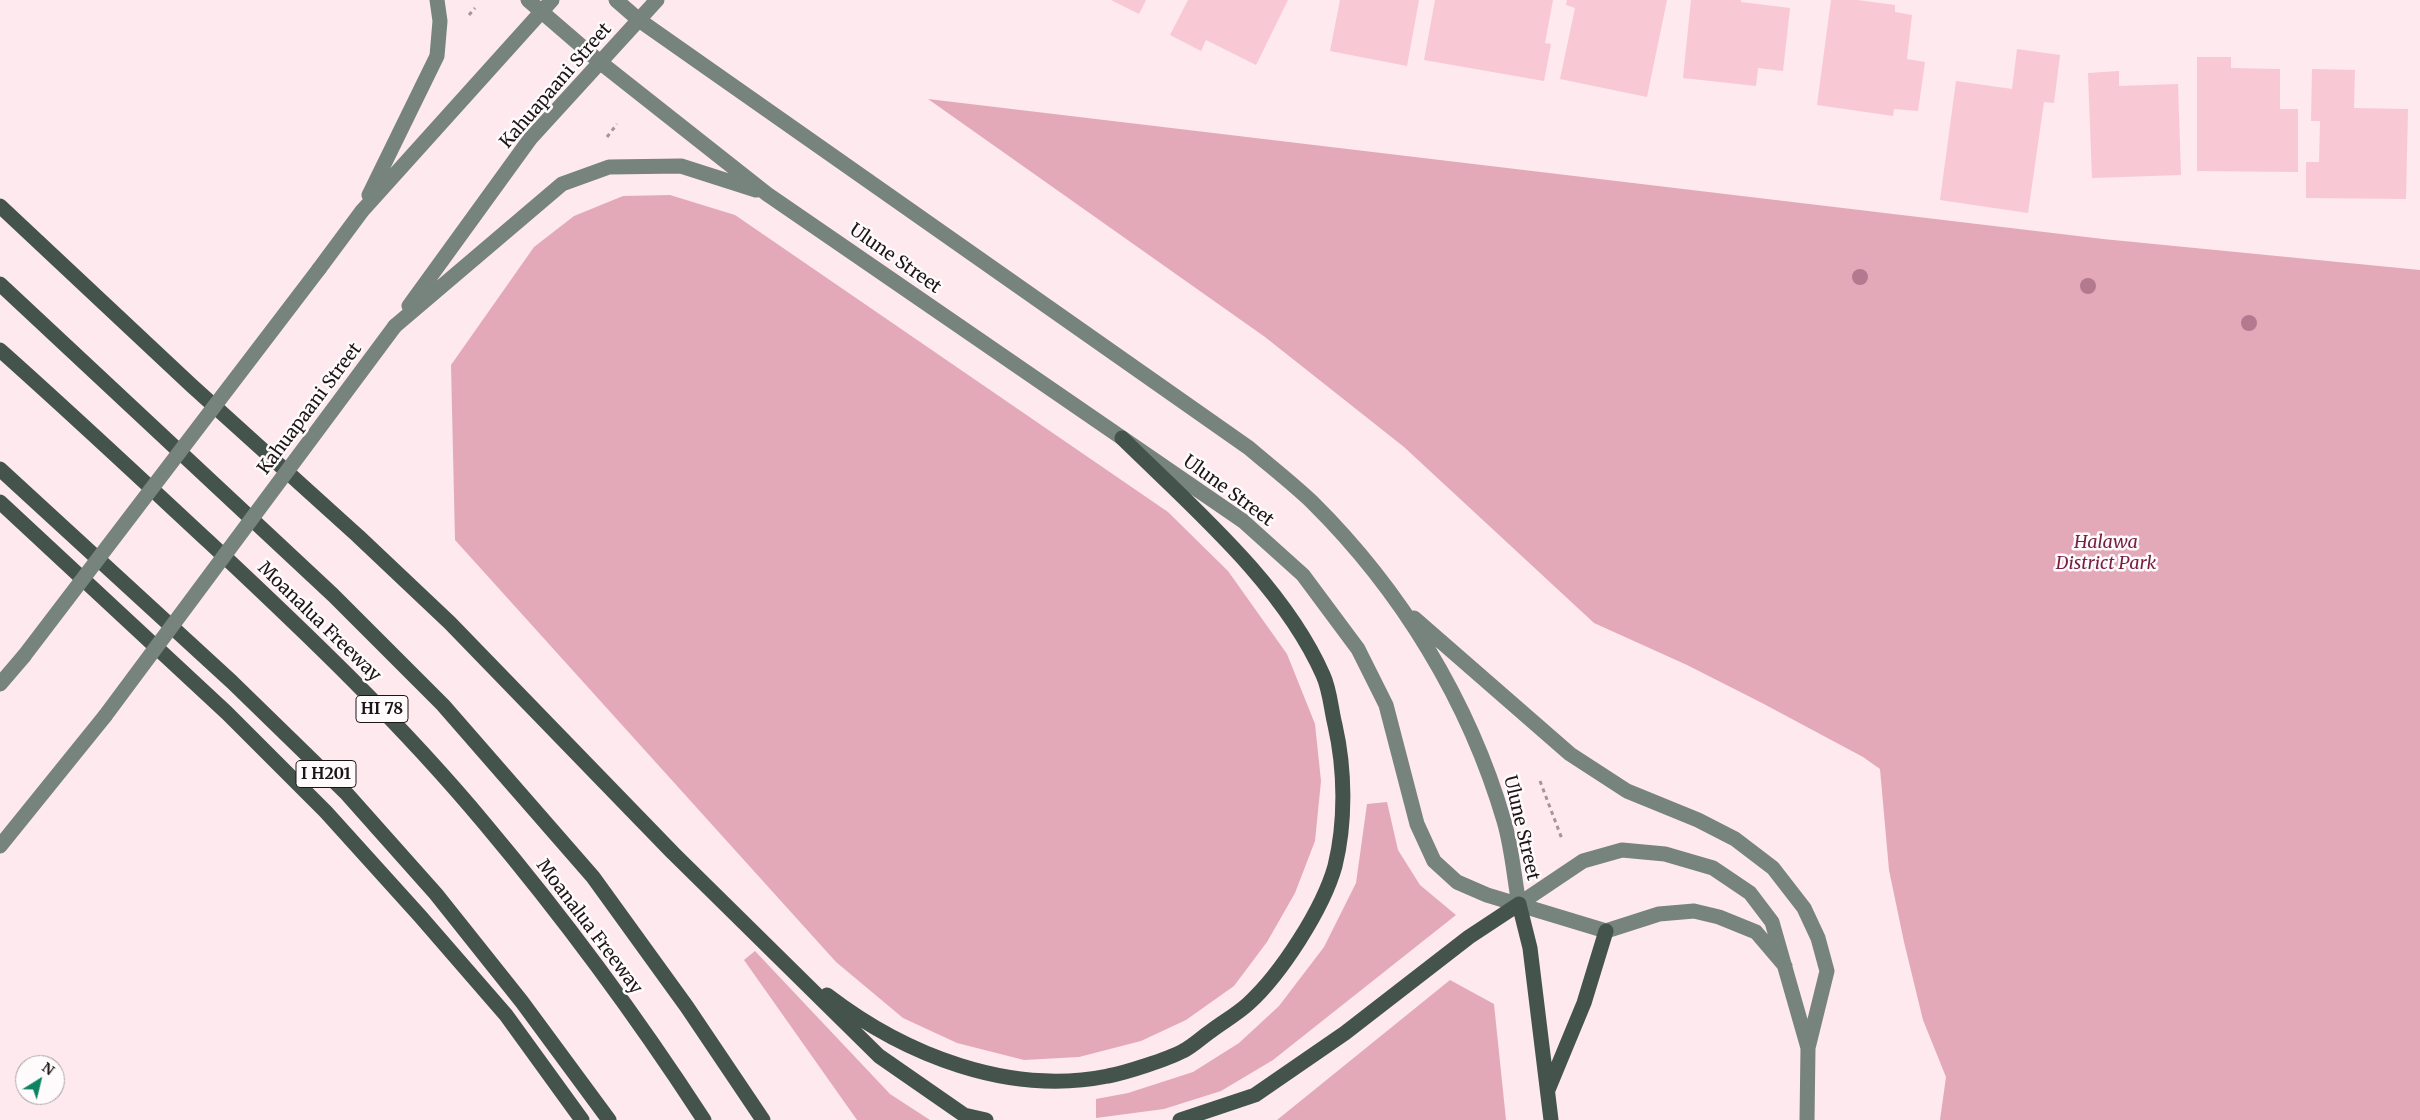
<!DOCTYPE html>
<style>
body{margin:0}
#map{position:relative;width:2420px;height:1120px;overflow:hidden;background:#fde9ee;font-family:Merriweather,serif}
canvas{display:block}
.north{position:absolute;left:15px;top:1055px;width:50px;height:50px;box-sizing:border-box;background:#fffbfc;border:1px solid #a49fa0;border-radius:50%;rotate:36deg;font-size:14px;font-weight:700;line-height:20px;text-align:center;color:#1c1517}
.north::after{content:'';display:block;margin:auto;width:18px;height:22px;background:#0c8463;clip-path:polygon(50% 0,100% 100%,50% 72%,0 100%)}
</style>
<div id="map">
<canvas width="2420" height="1120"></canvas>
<div class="north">N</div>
</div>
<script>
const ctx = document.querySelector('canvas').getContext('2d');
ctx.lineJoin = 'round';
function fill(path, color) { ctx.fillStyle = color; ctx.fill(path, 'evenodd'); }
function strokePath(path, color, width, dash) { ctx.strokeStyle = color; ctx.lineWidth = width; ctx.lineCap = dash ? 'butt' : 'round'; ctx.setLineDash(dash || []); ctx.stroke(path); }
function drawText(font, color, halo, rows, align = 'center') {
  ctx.font = font + ' Merriweather,serif'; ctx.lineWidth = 5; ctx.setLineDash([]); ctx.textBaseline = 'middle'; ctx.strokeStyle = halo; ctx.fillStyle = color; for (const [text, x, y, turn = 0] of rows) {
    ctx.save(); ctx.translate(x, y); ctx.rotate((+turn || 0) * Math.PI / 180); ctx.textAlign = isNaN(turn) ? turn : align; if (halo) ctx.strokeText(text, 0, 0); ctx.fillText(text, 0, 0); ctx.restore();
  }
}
fill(new Path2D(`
 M 928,99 L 2103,239 L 2420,270 L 2420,1120 L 1940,1120 L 1946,1077 L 1923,1020 L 1904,942 L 1889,870 L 1880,769 L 1863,757 L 1762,703 L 1687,665 L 1594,623 L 1404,447 L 1265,337 Z
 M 670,195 L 735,215 L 1168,512 L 1228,571 L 1287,654 L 1315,724 L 1321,781 L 1315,841 L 1295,893 L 1267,942 L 1234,986 L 1186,1020 L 1141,1041 L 1079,1057 L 1024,1060 L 957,1043 L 903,1018 L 836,962 L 455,540 L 451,365 L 534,247 L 574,216 L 623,196 Z
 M 1387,802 L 1398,850 L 1420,885 L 1456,915 L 1273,1060 L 1221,1091 L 1164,1109 L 1096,1118 L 1096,1099 L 1128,1093 L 1193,1072 L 1239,1043 L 1279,1006 L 1324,947 L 1356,883 L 1367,804 Z
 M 755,951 L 890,1094 L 930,1120 L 857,1120 L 744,960 Z
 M 1450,980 L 1494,1004 L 1506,1120 L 1277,1120 Z`), '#e4a9b9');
fill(new Path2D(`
 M 1111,0 L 1146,0 L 1139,14 Z
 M 1188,0 L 1288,0 L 1256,65 L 1206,40 L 1201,51 L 1170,35 Z
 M 1340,0 L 1419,0 L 1407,66 L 1330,51 Z
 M 1435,0 L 1553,0 L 1545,43 L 1551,44 L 1544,81 L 1424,60 Z
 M 1567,0 L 1667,0 L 1647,97 L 1560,79 L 1575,8 L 1566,5 Z
 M 1691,0 L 1741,0 L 1741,2 L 1790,8 L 1783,71 L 1758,68 L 1756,86 L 1683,78 Z
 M 1831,0 L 1857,0 L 1895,5 L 1895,12 L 1912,15 L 1907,59 L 1925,62 L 1918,111 L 1894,109 L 1893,116 L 1817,105 Z
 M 2017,49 L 2060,55 L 2054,103 L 2044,102 L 2028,213 L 1940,200 L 1956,81 L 2012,89 Z
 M 2197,57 L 2231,57 L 2231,68 L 2280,69 L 2280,109 L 2298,109 L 2298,172 L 2197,171 Z
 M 2312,69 L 2355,70 L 2354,108 L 2408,109 L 2406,199 L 2306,198 L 2306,162 L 2319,162 L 2320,121 L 2311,121 Z
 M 2119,71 L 2119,86 L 2178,84 L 2181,175 L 2092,178 L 2088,73 Z`), '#f8c8d5');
strokePath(new Path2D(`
 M 469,15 L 475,8
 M 607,137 L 617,124
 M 1540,781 L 1562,839`), '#a49599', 3, [4, 4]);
strokePath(new Path2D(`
 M 528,0 L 601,63 L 767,194 L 1243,521 L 1303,575 L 1358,649 L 1386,705 L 1417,824 L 1434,861 L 1457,882 L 1487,895 L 1606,931 L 1659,914 L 1694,911 L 1719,917 L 1756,932 L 1785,966
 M 616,0 L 639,20 L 1249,448 C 1270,466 1292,483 1312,502 C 1401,590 1469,701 1504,821 C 1512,848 1514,877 1519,904
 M 369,195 L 437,56 L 440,21 L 437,0
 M 319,269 L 362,211 L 552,0
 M 409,306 L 530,139 L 657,0
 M 395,326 L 562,184 L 609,167 L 681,166 L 756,190
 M 1414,618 L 1570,754 L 1627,791 L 1698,820 L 1735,839 L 1773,868 L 1804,908 L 1818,938 L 1827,971 L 1808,1048
 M 0,684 L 24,656
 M 0,846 L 105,716
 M 1519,904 L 1583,861 L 1622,850 L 1665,854 L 1713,868 L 1750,893 L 1772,922 L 1808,1048 L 1807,1120`), '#77837d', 15);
strokePath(new Path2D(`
 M 0,206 L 191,385 L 358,536 L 450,623 L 673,853 L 879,1056 L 964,1115 L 986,1120
 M 0,284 L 333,595 L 443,705 L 593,877 L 687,1007 L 763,1120
 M 0,350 C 71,413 140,478 209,542 C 305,632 401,723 485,824 C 564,918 637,1017 704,1120
 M 0,469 L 232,682 L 347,794 L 436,894 L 522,1002 L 609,1120
 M 0,502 L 227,713 L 326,812 L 420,916 L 506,1015 L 582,1120
 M 827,995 C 905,1055 1009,1096 1108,1076 C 1125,1073 1168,1059 1183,1051 C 1193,1046 1202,1037 1211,1031 C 1223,1022 1237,1014 1248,1004 C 1281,974 1323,909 1335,866 C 1346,821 1345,769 1335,725 C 1331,709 1330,690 1323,675 C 1283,584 1192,507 1122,438
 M 1548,1090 L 1584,1003 L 1606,931
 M 1180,1120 L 1255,1095 L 1345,1033 L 1469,937 L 1519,904 L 1530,948 L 1551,1120`), '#44544d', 15);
strokePath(new Path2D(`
 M 24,656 L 319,269
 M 105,716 L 395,326`), '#77837d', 15);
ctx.fillStyle = '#b37a8f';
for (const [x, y] of [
 [1860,277],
 [2088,286],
 [2249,323]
]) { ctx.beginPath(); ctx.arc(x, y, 8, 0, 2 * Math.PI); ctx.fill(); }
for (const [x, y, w] of [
 [382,709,52],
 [326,774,60]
]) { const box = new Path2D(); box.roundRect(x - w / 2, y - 13.5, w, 27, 4); ctx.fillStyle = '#fffbfc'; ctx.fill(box); strokePath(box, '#1c1517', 1); }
drawText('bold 16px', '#1c1517', null, [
 ["HI 78",382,709],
 ["I H201",326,774]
]);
drawText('18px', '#1c1517', '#fffbfc', [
 ["Kahuapaani Street",556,86,-49],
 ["Ulune Street",895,259,35],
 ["Kahuapaani Street",310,409,-53],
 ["Ulune Street",1228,491,36],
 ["Moanalua Freeway",319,622,44],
 ["Ulune Street",1521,828,77],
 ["Moanalua Freeway",589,927,53]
]);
drawText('italic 18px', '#761f41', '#fffbfc', [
 ["Halawa",2106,543],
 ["District Park",2106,564]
]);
</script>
